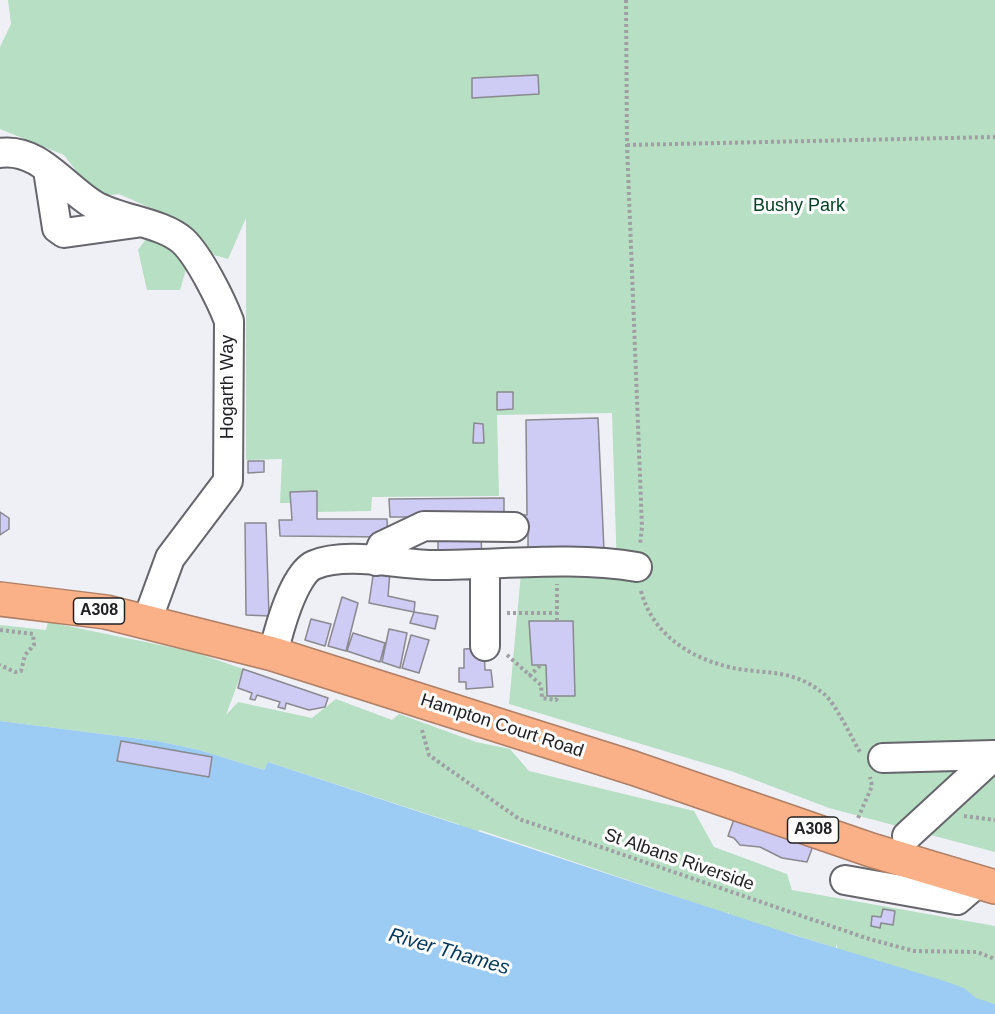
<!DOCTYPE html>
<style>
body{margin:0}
canvas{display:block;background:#efeff6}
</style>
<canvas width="995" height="1014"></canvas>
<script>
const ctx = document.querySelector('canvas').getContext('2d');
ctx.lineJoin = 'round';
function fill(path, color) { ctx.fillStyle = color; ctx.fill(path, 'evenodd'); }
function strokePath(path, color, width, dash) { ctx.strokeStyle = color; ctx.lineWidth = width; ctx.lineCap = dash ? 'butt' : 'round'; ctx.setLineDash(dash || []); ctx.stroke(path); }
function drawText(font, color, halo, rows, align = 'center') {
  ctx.font = font + ' Helvetica,sans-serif'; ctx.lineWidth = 6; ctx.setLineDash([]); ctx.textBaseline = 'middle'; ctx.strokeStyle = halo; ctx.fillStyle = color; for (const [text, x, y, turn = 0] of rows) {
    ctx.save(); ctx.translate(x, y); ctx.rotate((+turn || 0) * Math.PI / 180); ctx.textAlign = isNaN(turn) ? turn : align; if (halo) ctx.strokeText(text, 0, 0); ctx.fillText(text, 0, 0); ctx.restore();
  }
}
fill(new Path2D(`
 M 8,0 L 995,0 L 995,852 L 829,808 L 734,772 L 509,704 L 521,573 L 617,571 L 612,413 L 497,415 L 499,496 L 372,497 L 371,511 L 317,512 L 316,491 L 291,492 L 291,503 L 280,503 L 282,459 L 246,460 L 246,218 L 228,259 L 192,249 L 180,290 L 147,290 L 138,250 L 164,214 L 119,194 L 96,197 L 64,155 L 0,129 L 0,47 L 11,24 Z
 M 48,622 L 194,652 L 243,669 L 226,715 L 238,702 L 312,718 L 336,699 L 392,720 L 399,714 L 476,742 L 510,749 L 529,771 L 694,811 L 714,847 L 787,874 L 792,890 L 995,926 L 995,1014 L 846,970 L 836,944 L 836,948 L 792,934 L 728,923 L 729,911 L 728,914 L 480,830 L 469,835 L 458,824 L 268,762 L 264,770 L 199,750 L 157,741 L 0,721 L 0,625 L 46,630 Z`), '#b6dfc3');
fill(new Path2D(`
 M 0,721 L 157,741 L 199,750 L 264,770 L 268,762 L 781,931 L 938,979 L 964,988 L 976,998 L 995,1004 L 995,1014 L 0,1014 Z`), '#9cccf4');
const building = new Path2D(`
 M 538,75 L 539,94 L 472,98 L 472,78 Z
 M 497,392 L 513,392 L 513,409 L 497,410 Z
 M 598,418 L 604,550 L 528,552 L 528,532 L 522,531 L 521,515 L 527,515 L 526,420 Z
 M 474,423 L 483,424 L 484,443 L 473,443 Z
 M 248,461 L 264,461 L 264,472 L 248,473 Z
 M 317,491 L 317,519 L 387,519 L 388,537 L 280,536 L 279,520 L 292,520 L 290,492 Z
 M 504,498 L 504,517 L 390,517 L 389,499 Z
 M 0,512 L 9,518 L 9,529 L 0,535 Z
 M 245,523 L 266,523 L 269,616 L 246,615 Z
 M 438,538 L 481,538 L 482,558 L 438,557 Z
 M 374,569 L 390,572 L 388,596 L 415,602 L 414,612 L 369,603 Z
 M 342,597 L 358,603 L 346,651 L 328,646 Z
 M 414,612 L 438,616 L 435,629 L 410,623 Z
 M 311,619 L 331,624 L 325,646 L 305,640 Z
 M 529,621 L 573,621 L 575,696 L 547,696 L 546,665 L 532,665 Z
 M 389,629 L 407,633 L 400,668 L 382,662 Z
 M 353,633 L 385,643 L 380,662 L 347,651 Z
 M 411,635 L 429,640 L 419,673 L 402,668 Z
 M 484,648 L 485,670 L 491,670 L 493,687 L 466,689 L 466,682 L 459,682 L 459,668 L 464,668 L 464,649 Z
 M 243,669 L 328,698 L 325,707 L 309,710 L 286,703 L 285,709 L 278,707 L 280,702 L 257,695 L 255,700 L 250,699 L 252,693 L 238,688 Z
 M 121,741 L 212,757 L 209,777 L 117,761 Z
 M 734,819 L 813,846 L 807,862 L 782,858 L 760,847 L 740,845 L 734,838 L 728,836 Z
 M 883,909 L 895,911 L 893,925 L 881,923 L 880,928 L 871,926 L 872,916 L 881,917 Z`);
fill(building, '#cecbf5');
strokePath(building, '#89898f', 1.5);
const minor = new Path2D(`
 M 0,153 C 38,147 64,187 94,205 C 119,220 162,222 183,241 C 199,256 221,300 229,321 L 228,481 L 170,558 L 147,621
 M 48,170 L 57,228 L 64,233 L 136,223
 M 376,561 L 382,546 L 424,526 L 514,527
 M 485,646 L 485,564
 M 273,654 C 278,633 293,574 314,565 C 347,551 400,565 436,565 C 503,565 571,556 637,567
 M 883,758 L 994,755
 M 907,836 L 995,755
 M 845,880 L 957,900 L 978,882`);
const highway = new Path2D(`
 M 0,599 L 106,612 L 273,654 L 633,768 L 871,850 L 995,887`);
strokePath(minor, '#65656b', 32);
strokePath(highway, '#ae7f65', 36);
strokePath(new Path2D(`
 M 626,0 L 627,145 L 642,527 L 640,545
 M 627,145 L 995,137
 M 641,591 C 652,632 685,655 725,666 C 762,676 790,666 824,694 C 836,704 851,737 860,752
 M 507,613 L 557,613
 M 557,621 L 557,584
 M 0,630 L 33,634 L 34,645 L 25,655 L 21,671 L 15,672 L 0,665
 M 507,655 L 541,685 L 542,698 L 556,700 L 558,696
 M 529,676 L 541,665
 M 422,730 L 429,755 L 519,819 L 869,939 L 914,951 L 977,952 L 995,959
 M 964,816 L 995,820
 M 858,818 L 872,786 L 870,777`), '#9f9fa4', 4, [3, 3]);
strokePath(minor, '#fff', 28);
strokePath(highway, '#fab188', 33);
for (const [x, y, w] of [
 [99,611,51],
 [813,830,51]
]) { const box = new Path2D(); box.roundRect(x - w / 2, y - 13, w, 26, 4.5); ctx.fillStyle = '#fdfdfe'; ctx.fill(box); strokePath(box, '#212124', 1.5); }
drawText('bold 16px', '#212124', null, [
 ["A308",99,611],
 ["A308",813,830]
]);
drawText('18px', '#074023', '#fdfdfe', [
 ["Bushy Park",799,206]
]);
drawText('18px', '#212124', '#fdfdfe', [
 ["Hogarth Way",228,387,-90],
 ["Hampton Court Road",502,726,18],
 ["St Albans Riverside",679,860,19]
]);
drawText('italic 20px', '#043656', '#fdfdfe', [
 ["River Thames",449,952,16]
]);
</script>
